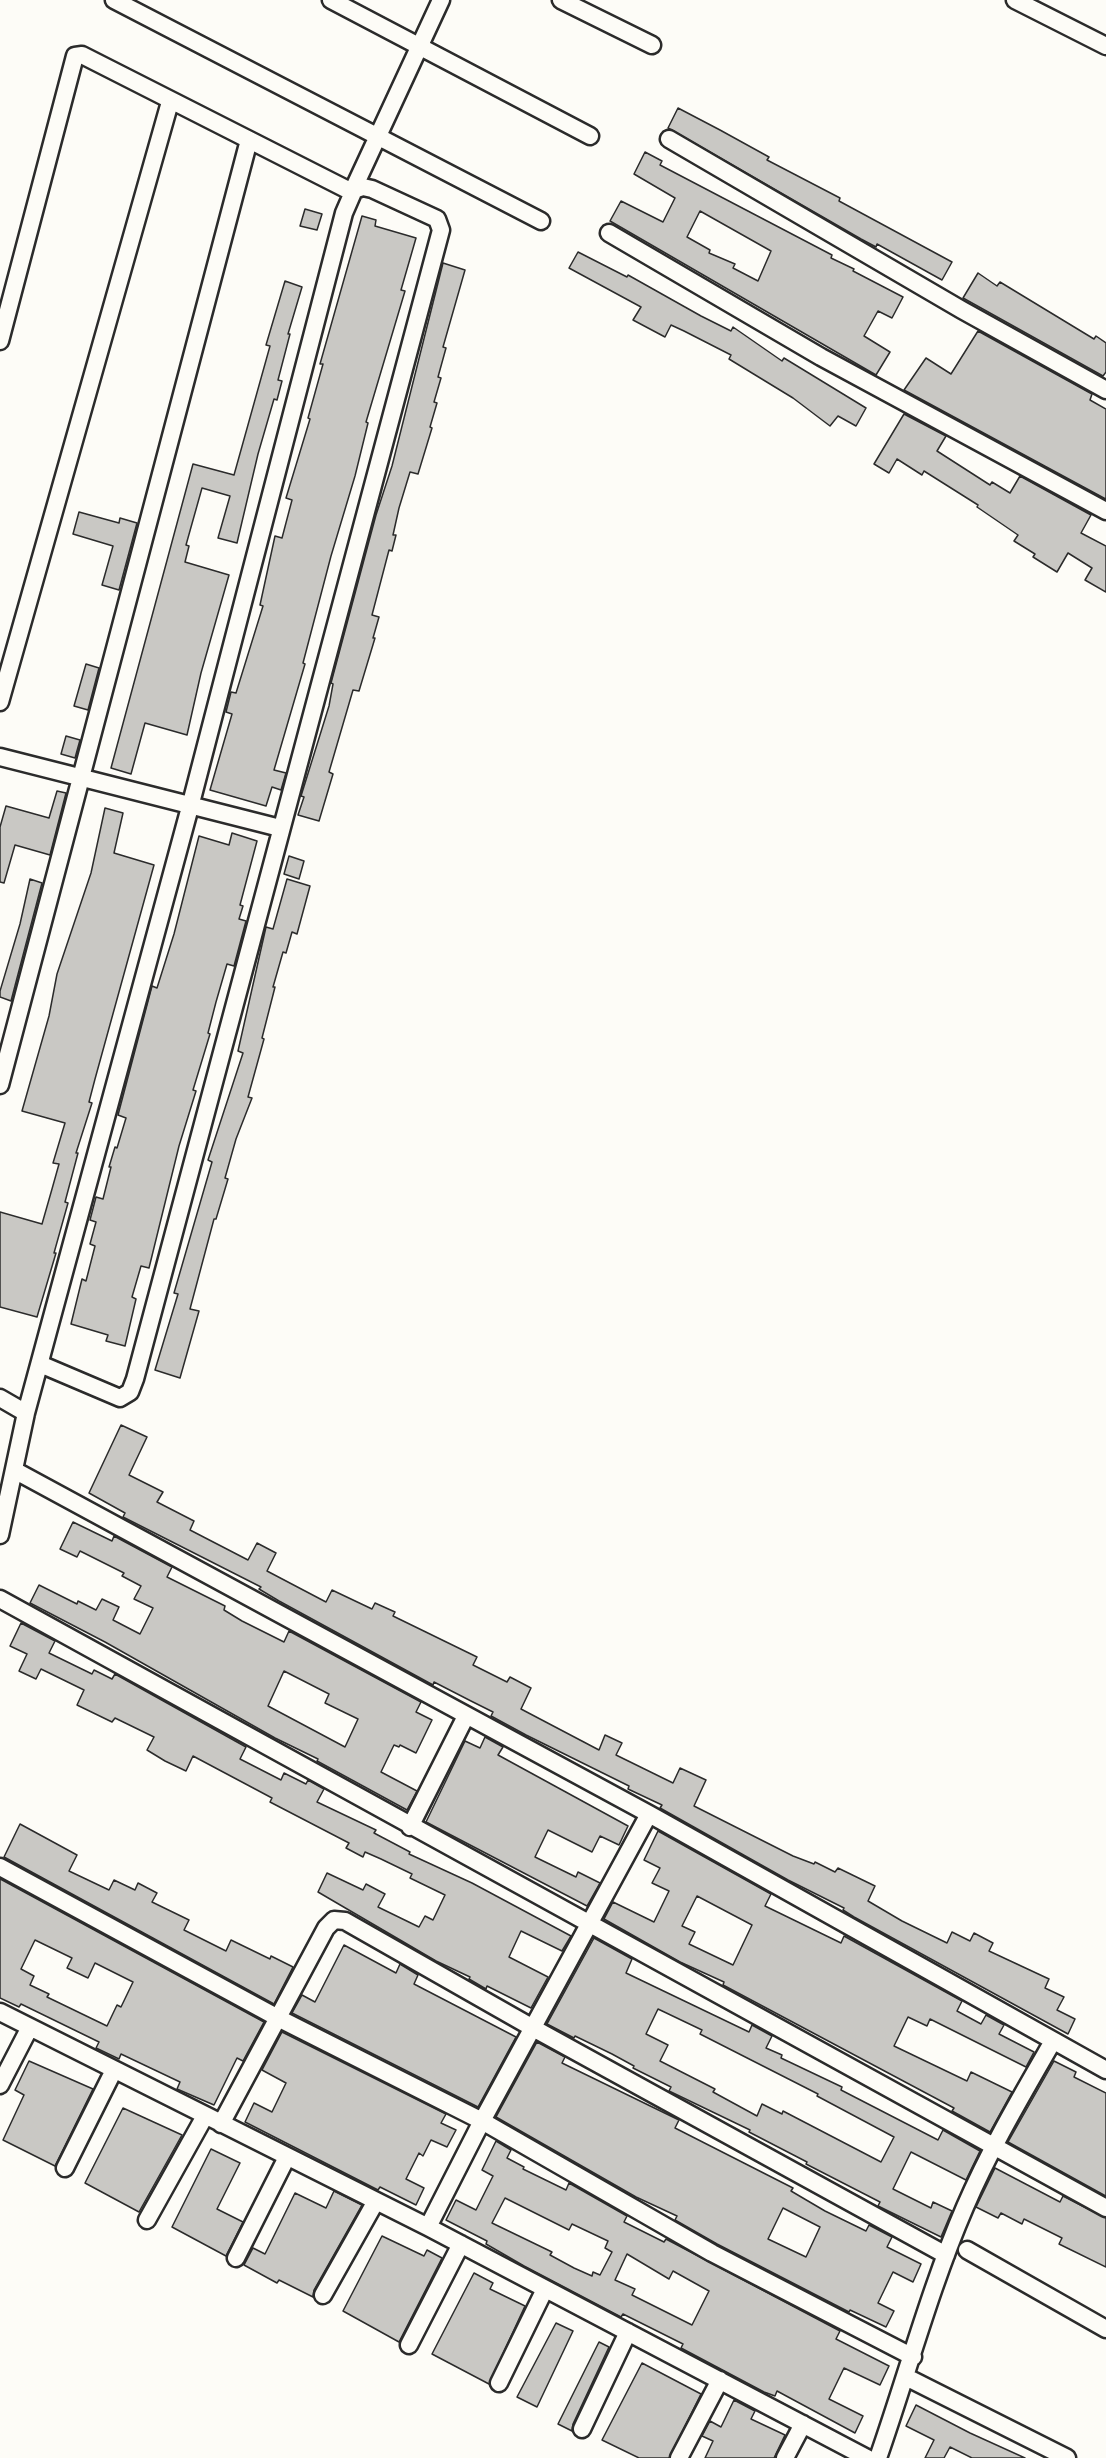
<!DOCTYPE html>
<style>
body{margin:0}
canvas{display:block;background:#fdfcf7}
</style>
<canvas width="1106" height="2458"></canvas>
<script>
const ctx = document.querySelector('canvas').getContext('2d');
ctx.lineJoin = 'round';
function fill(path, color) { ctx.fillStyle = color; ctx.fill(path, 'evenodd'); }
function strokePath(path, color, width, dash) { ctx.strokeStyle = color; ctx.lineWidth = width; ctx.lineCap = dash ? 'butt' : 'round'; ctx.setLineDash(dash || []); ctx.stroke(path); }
const building = new Path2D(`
 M 678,108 L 720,130 L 769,157 L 767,160 L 840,198 L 839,201 L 952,262 L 942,280 L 877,244 L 876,247 L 861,239 L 668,128 Z
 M 645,152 L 662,161 L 660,165 L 832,255 L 831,258 L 854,269 L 853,271 L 903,297 L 892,318 L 878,311 L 864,336 L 890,352 L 876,375 L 610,221 L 621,201 L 663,222 L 675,198 L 634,174 ZM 700,211 L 771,251 L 758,281 L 733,268 L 735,264 L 709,253 L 710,250 L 687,237 Z
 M 305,209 L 322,214 L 317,230 L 300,226 Z
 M 362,216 L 376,220 L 375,226 L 416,238 L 401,290 L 405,291 L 366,422 L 368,423 L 355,476 L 331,556 L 303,663 L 305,664 L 274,770 L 286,773 L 281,790 L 272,787 L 266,806 L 210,790 L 232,714 L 226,712 L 231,692 L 236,693 L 263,606 L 260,605 L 275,536 L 282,538 L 292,500 L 286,498 L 310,419 L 308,418 L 323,364 L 320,364 Z
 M 578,252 L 627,277 L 628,275 L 701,316 L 731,331 L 733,327 L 782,361 L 784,358 L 866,408 L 856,426 L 838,416 L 830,426 L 793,398 L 729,359 L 731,355 L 684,331 L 671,325 L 665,337 L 633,320 L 641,307 L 569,268 Z
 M 443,263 L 465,270 L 443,347 L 446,348 L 438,377 L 441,378 L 434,402 L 437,403 L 430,427 L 432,428 L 418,474 L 410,472 L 399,508 L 393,535 L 396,535 L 392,551 L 389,550 L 372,615 L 379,617 L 373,638 L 375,638 L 359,691 L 353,690 L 329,772 L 333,774 L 319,821 L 298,815 L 304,797 L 301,796 L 329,706 L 333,684 L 331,683 L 376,515 L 392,466 Z
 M 978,273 L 997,286 L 1000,282 L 1094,339 L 1096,336 L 1106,343 L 1106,372 L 1103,376 L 963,298 Z
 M 285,281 L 302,287 L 288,334 L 290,334 L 278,380 L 282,381 L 277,400 L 274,399 L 258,454 L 237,543 L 218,538 L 230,496 L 202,488 L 186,545 L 189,546 L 185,562 L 229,575 L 201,673 L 187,735 L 145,723 L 131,774 L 111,768 L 193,464 L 234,475 L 270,346 L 266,345 Z
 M 978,331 L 1092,394 L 1090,400 L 1106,409 L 1106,499 L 904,390 L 926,358 L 951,374 Z
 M 904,414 L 946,436 L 937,451 L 990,485 L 992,482 L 1010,493 L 1020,476 L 1091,515 L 1081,533 L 1106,546 L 1106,592 L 1085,580 L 1092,568 L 1068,553 L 1057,572 L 1033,557 L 1035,554 L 1014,541 L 1018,535 L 977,507 L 978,505 L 924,471 L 922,475 L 897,459 L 889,473 L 874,464 Z
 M 79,512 L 119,523 L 120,518 L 137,523 L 119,590 L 102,585 L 113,546 L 73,534 Z
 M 86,664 L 99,668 L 88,710 L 74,706 Z
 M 66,736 L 80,740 L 75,758 L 61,754 Z
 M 57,791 L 66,793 L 50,855 L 15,845 L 4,883 L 0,882 L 0,827 L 6,806 L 49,818 Z
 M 105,808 L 123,813 L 114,853 L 154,865 L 95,1079 L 89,1102 L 92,1103 L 76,1153 L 78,1153 L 65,1202 L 68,1203 L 54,1253 L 56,1253 L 37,1317 L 0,1307 L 0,1212 L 42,1224 L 52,1189 L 59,1164 L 53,1163 L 65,1123 L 22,1111 L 49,1016 L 57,974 L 91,873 Z
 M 232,833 L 257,841 L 240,905 L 243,906 L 239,919 L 246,921 L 234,966 L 227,964 L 216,1002 L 208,1033 L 210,1034 L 193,1090 L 196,1091 L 179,1146 L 149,1268 L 141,1266 L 132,1297 L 136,1299 L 125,1346 L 106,1341 L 108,1335 L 71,1324 L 82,1279 L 86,1281 L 95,1246 L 90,1244 L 96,1222 L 90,1220 L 96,1197 L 103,1199 L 111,1167 L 109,1167 L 115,1147 L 117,1148 L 126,1118 L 118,1115 L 152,986 L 157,988 L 174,934 L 199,836 L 229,845 Z
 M 289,856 L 304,861 L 299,879 L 284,874 Z
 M 30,879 L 42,883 L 11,1001 L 0,997 L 0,991 L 20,924 Z
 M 287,879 L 310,886 L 297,934 L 292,932 L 286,953 L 283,952 L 273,987 L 275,987 L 262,1038 L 264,1039 L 248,1097 L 252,1098 L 236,1139 L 225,1178 L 228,1179 L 216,1219 L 214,1219 L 190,1309 L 199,1311 L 180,1378 L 155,1370 L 178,1294 L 174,1293 L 212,1162 L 208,1160 L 243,1053 L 238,1051 L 266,927 L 273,929 Z
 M 121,1425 L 147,1437 L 129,1475 L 163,1492 L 157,1502 L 194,1521 L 190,1530 L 248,1560 L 257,1543 L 276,1553 L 267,1571 L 326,1602 L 332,1590 L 372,1609 L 375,1603 L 395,1612 L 393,1616 L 477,1657 L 473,1665 L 507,1682 L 510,1677 L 531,1688 L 521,1709 L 599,1750 L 605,1735 L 622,1743 L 616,1755 L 673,1783 L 680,1768 L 706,1780 L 694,1806 L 793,1856 L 814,1864 L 815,1862 L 835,1872 L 838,1868 L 875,1886 L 868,1901 L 902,1921 L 947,1943 L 952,1932 L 970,1941 L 974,1933 L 993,1943 L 989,1951 L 1049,1979 L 1045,1988 L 1064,1997 L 1057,2010 L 1075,2019 L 1068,2034 L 854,1917 L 843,1910 L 844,1908 L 788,1880 L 660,1808 L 662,1805 L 628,1789 L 629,1786 L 526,1735 L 491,1716 L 493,1712 L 471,1701 L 434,1682 L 433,1685 L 279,1601 L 259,1589 L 261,1587 L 123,1517 L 125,1513 L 89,1493 Z
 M 73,1522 L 112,1541 L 114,1536 L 172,1567 L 167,1577 L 225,1606 L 224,1610 L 242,1621 L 284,1642 L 289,1631 L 421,1702 L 416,1712 L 432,1720 L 416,1753 L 400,1745 L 399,1747 L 394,1745 L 381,1772 L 417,1791 L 407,1810 L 317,1761 L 318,1759 L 275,1738 L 105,1642 L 30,1603 L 39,1585 L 77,1604 L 78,1601 L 96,1610 L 102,1599 L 119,1607 L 113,1620 L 140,1634 L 153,1608 L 134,1599 L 141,1586 L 122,1576 L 124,1573 L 80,1551 L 77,1557 L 60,1549 ZM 284,1671 L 329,1694 L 325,1703 L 358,1719 L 345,1747 L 268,1706 Z
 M 21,1623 L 55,1641 L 49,1653 L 92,1674 L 94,1670 L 112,1679 L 115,1674 L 246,1747 L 240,1759 L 281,1780 L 284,1773 L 306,1784 L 308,1780 L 324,1789 L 317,1802 L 376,1830 L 374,1833 L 410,1852 L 409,1854 L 472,1883 L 571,1936 L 562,1951 L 521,1931 L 509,1957 L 548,1977 L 531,2008 L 487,1986 L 486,1989 L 469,1979 L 470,1977 L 436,1961 L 318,1892 L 327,1873 L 363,1890 L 366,1884 L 385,1894 L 378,1907 L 419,1927 L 425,1916 L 433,1920 L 445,1895 L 410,1878 L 412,1874 L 381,1859 L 365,1852 L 363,1857 L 346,1848 L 349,1843 L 270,1802 L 272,1798 L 193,1756 L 186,1771 L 165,1761 L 147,1750 L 154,1737 L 115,1718 L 112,1722 L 77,1705 L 84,1690 L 41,1669 L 36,1679 L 19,1671 L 27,1654 L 10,1646 Z
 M 485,1737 L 503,1747 L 498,1755 L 628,1826 L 619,1845 L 600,1836 L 592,1852 L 548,1830 L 535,1857 L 576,1877 L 578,1872 L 600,1883 L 587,1906 L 426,1822 L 465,1741 L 480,1748 Z
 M 20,1824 L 77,1855 L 69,1871 L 109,1890 L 114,1880 L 135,1890 L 138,1883 L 157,1893 L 152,1902 L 189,1920 L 184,1930 L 226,1951 L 231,1940 L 270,1959 L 271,1956 L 293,1967 L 274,2004 L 4,1857 Z
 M 658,1831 L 771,1894 L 765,1906 L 841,1943 L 844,1936 L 962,2001 L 957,2011 L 981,2024 L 986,2015 L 1004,2025 L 999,2034 L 1034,2052 L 1026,2067 L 930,2019 L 927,2026 L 908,2017 L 894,2046 L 967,2081 L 971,2072 L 1012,2092 L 990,2132 L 952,2111 L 954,2108 L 723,1985 L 724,1982 L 680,1962 L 604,1919 L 613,1902 L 654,1922 L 669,1891 L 652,1883 L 660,1868 L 644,1860 ZM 697,1896 L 752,1925 L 733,1965 L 689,1944 L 695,1932 L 682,1926 Z
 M 0,1879 L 264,2022 L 243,2061 L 237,2058 L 214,2105 L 177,2089 L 180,2082 L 121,2054 L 119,2059 L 96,2048 L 99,2042 L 21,2004 L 19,2007 L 0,1998 ZM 35,1940 L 72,1958 L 67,1968 L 88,1978 L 95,1963 L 133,1982 L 121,2007 L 117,2005 L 107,2026 L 47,1997 L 49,1994 L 30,1985 L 34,1976 L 21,1969 Z
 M 594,1938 L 632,1959 L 626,1973 L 749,2032 L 752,2025 L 772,2036 L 766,2048 L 782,2055 L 781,2058 L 842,2087 L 841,2090 L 938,2140 L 943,2130 L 980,2151 L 966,2180 L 911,2152 L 893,2189 L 931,2208 L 933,2202 L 952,2211 L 941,2237 L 878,2206 L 880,2202 L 806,2164 L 807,2162 L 749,2132 L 750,2130 L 669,2091 L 671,2087 L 633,2068 L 634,2066 L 612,2054 L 575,2036 L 574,2038 L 547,2024 ZM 658,2009 L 702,2030 L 700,2034 L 818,2094 L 817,2096 L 894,2137 L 881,2162 L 783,2111 L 782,2114 L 762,2104 L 757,2116 L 713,2092 L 715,2089 L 660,2061 L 668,2045 L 646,2034 Z
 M 344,1945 L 396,1973 L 400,1964 L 418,1975 L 414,1984 L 516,2037 L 478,2107 L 292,2013 L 302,1995 L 315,2002 Z
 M 282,2032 L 446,2114 L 441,2123 L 456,2130 L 447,2147 L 431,2140 L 423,2156 L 419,2153 L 406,2179 L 424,2188 L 416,2205 L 380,2187 L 378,2190 L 245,2122 L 254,2103 L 272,2112 L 286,2083 L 262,2070 Z
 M 537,2042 L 565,2057 L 562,2063 L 679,2120 L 675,2128 L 793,2188 L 791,2191 L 825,2211 L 866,2231 L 869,2225 L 892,2237 L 887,2247 L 921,2264 L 913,2282 L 893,2272 L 878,2303 L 894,2311 L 886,2327 L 850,2310 L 849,2312 L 717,2244 L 675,2220 L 677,2216 L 636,2197 L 496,2117 ZM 783,2208 L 820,2227 L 806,2257 L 768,2239 Z
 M 29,2061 L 93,2089 L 55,2166 L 3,2140 L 24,2095 L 15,2090 Z
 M 1054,2061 L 1076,2072 L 1074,2077 L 1106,2093 L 1106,2196 L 1008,2142 Z
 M 123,2108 L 182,2135 L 139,2212 L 85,2183 Z
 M 496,2141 L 511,2150 L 507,2158 L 524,2167 L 523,2169 L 566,2190 L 569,2183 L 627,2216 L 624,2222 L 664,2242 L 666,2239 L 840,2331 L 836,2339 L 889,2366 L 880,2385 L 844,2368 L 829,2399 L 863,2416 L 855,2433 L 777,2391 L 775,2396 L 764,2392 L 681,2348 L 683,2344 L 623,2314 L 621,2317 L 524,2266 L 486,2244 L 487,2241 L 446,2220 L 456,2200 L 476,2210 L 493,2176 L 482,2170 ZM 505,2198 L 569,2230 L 572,2224 L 608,2241 L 605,2248 L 612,2252 L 600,2275 L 593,2272 L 592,2276 L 574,2268 L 550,2255 L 552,2252 L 492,2223 ZM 627,2254 L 669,2279 L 673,2271 L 709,2291 L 692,2325 L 632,2295 L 635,2289 L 615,2280 Z
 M 211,2149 L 240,2163 L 217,2209 L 243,2222 L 226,2256 L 172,2227 Z
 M 995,2168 L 1060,2202 L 1063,2196 L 1106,2218 L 1106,2267 L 1059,2244 L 1062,2238 L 1024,2219 L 1022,2224 L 1001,2213 L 998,2218 L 976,2207 Z
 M 334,2191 L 362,2205 L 314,2290 L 313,2297 L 279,2280 L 277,2283 L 244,2265 L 253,2248 L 265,2254 L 295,2193 L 326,2208 Z
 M 382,2236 L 424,2256 L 427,2250 L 442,2258 L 399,2342 L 343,2311 Z
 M 474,2273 L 493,2283 L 490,2289 L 525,2306 L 489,2384 L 432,2354 Z
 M 556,2323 L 573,2331 L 537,2407 L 517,2397 Z
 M 599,2342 L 609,2347 L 573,2424 L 572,2431 L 558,2424 Z
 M 642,2363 L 701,2394 L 669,2458 L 639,2458 L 602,2440 Z
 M 734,2400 L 755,2411 L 751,2419 L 785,2435 L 774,2458 L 705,2458 L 713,2441 L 702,2436 L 710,2421 L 721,2427 Z
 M 916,2405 L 970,2433 L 1025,2458 L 972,2458 L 950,2447 L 944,2458 L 925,2458 L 934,2440 L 906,2426 Z`);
fill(building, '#c9c8c4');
strokePath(building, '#2b2b2b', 1.5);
const street = new Path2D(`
 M 114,0 L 541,221
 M 331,0 L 590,136
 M 561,0 L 652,45
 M 1015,0 L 1106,46
 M 669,139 L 962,310 L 1106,390
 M 609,233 L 821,357 L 1106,511
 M 0,341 L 75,56 L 82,55 L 352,192 L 441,0
 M 0,702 L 170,102
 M 0,757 L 280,828
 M 0,1085 L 249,140
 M 0,1398 L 26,1413
 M 14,1470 L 649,1814 L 1106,2070
 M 0,1535 L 26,1413 L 190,807 L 344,213 L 354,190 L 363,187 L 372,189 L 437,219 L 441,230 L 135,1379 L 130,1392 L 120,1398 L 40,1364
 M 0,1599 L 1106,2208
 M 410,1827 L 466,1716
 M 0,1867 L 280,2019 L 482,2121 L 712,2253 L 913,2357
 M 0,2012 L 428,2227 L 867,2458
 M 0,2085 L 30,2027
 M 221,2124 L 326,1928 L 334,1920 L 345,1921 L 533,2028 L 946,2255
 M 65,2168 L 114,2070
 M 147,2220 L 205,2116
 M 428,2227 L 482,2121 L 649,1814
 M 967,2250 L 1106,2329
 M 236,2258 L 287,2157
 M 323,2295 L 376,2201
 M 409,2345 L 461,2244
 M 906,2377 L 1067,2458
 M 499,2383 L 545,2289
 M 582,2429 L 628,2332
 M 679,2458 L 720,2380
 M 785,2458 L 803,2424
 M 878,2458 C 907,2375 930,2288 965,2207 C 990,2149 1022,2095 1053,2041`);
strokePath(street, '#2b2b2b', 21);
strokePath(street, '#fdfcf7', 16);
</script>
